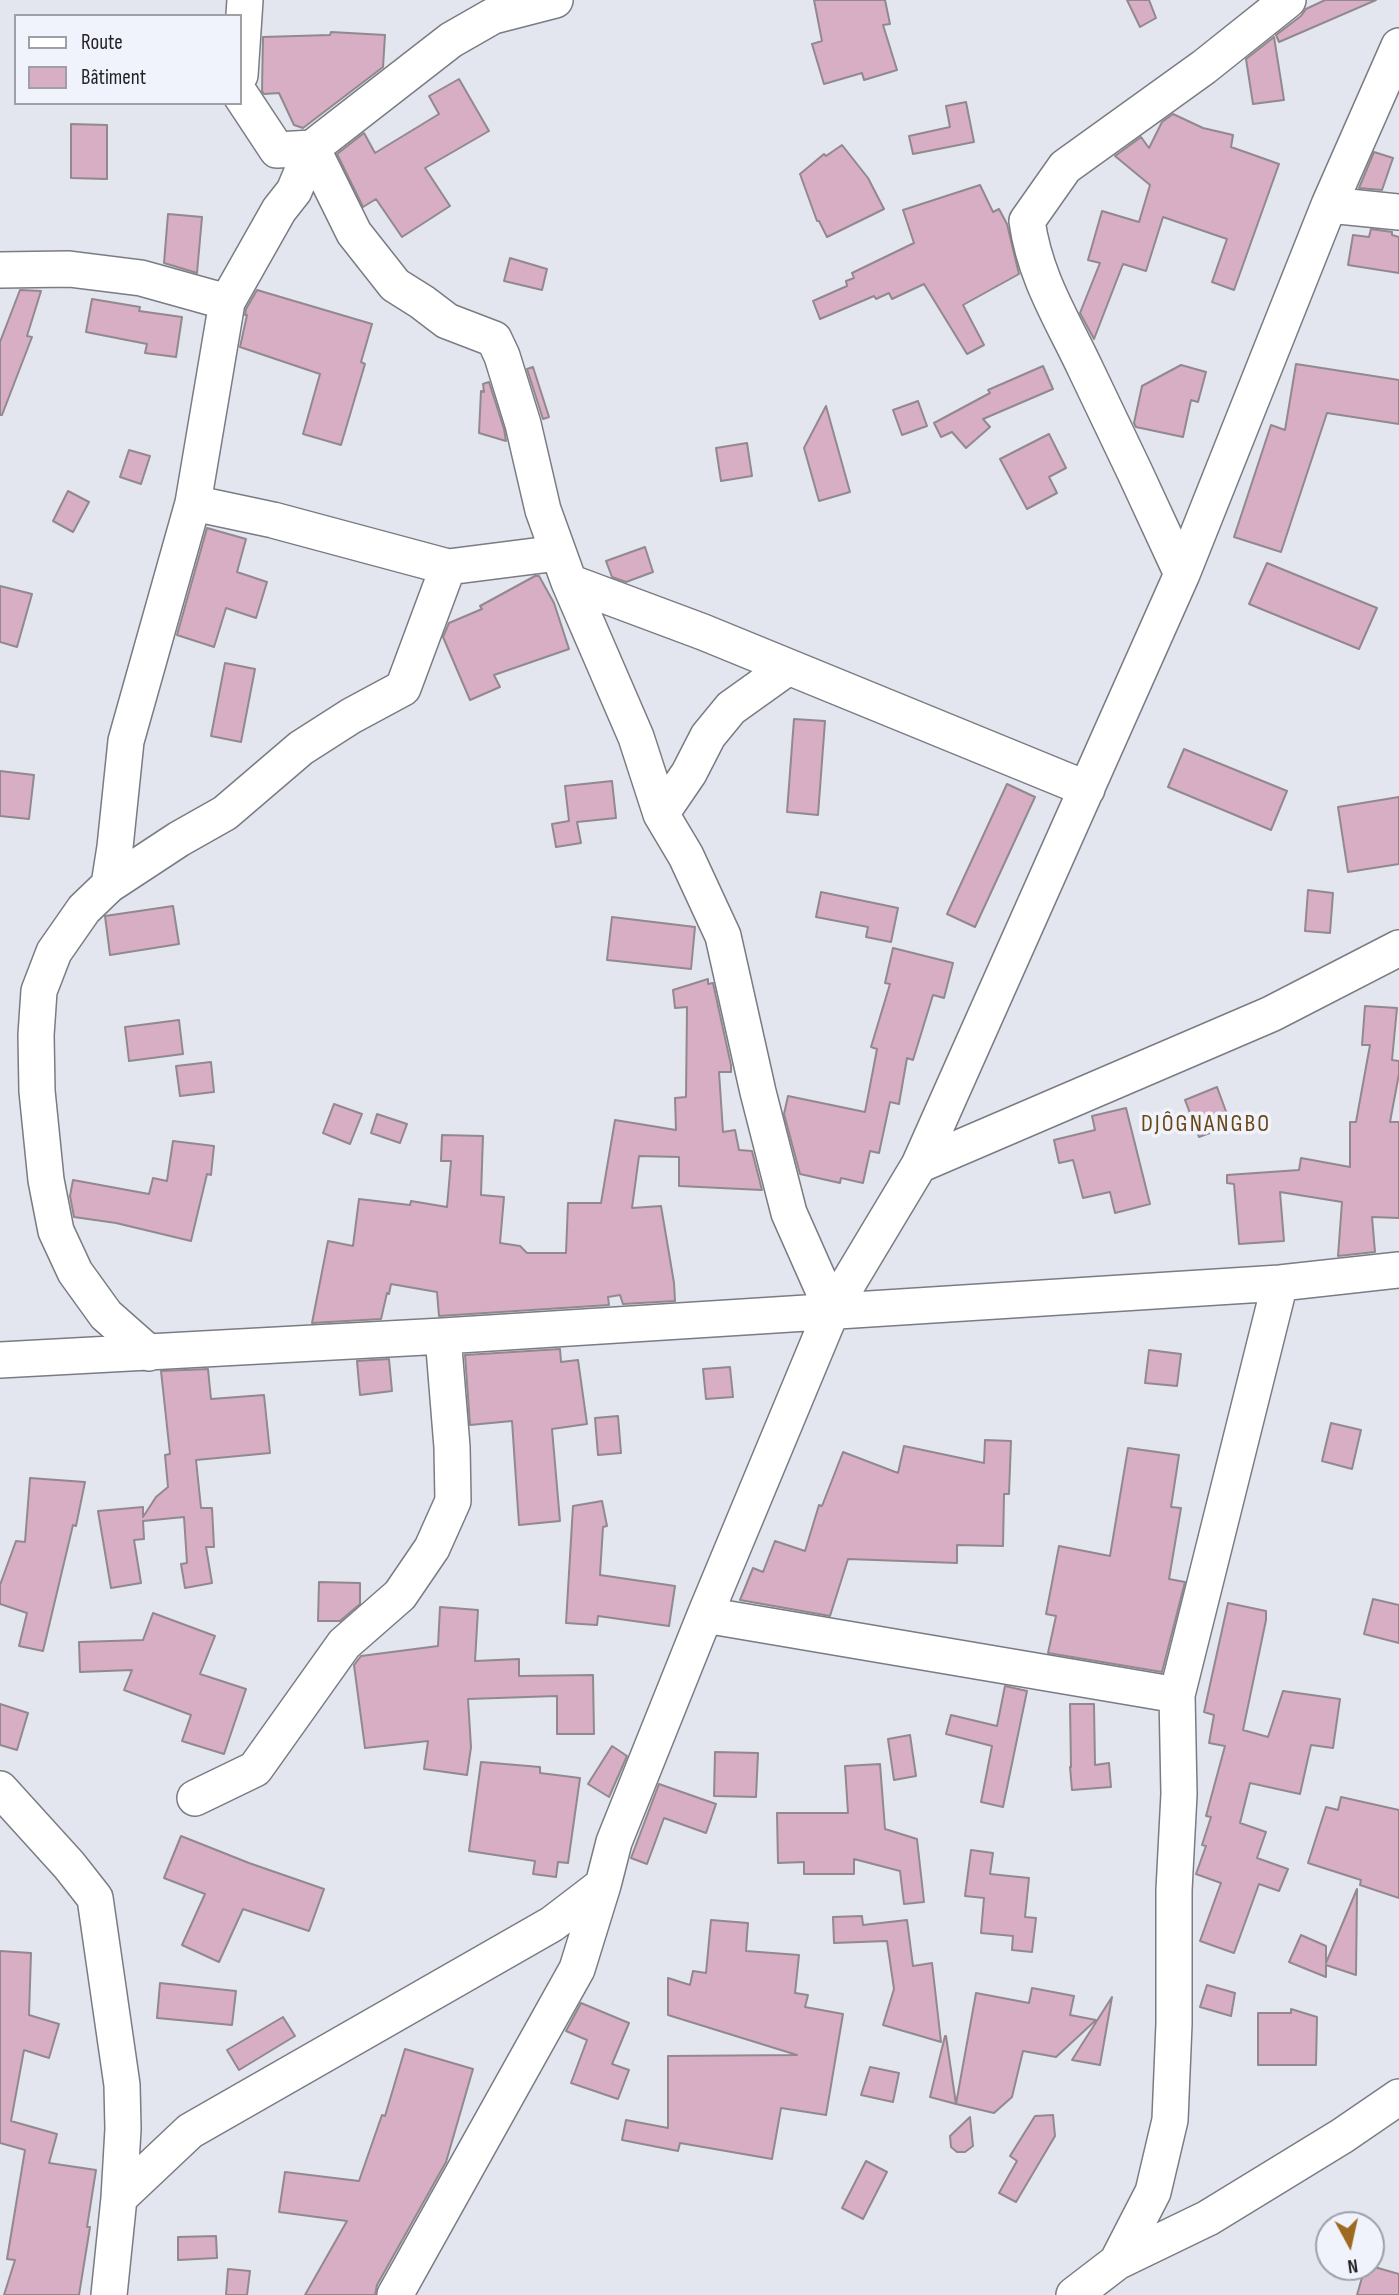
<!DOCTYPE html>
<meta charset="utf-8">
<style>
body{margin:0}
#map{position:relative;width:1399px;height:2295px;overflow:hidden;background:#e3e6ee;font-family:"Sofia Sans Condensed",sans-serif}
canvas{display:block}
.legend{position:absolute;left:14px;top:14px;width:228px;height:91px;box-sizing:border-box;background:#f0f3fb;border:2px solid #9ea0a6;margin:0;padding:9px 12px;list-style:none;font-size:21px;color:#232326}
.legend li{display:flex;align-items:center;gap:14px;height:35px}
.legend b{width:35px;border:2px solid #9ea0a6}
.north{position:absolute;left:1315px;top:2211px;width:70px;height:70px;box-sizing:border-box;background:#f0f3fb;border:2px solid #9ea0a6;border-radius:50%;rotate:172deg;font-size:19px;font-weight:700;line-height:28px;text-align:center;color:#232326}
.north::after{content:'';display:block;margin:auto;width:24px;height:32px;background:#9e6a21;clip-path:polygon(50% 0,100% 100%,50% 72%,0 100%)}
</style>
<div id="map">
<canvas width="1399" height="2295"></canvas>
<ul class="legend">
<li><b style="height:9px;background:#fff"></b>Route</li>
<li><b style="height:19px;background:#d8aec5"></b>Bâtiment</li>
</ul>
<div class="north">N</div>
</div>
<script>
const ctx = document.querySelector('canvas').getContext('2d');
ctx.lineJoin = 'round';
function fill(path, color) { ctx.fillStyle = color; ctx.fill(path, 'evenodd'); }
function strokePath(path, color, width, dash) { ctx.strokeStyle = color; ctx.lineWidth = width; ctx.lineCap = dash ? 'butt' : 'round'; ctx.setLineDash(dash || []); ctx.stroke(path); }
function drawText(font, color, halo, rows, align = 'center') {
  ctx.font = font + ' "Sofia Sans Condensed",sans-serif'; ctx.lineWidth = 7; ctx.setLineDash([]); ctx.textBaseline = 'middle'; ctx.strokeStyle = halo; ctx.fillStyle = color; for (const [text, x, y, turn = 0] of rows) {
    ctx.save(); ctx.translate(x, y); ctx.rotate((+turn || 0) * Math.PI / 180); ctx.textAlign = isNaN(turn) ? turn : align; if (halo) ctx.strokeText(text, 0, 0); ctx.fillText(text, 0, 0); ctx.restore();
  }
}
const building = new Path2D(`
 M 814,0 L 885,0 L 890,24 L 883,25 L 897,70 L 864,80 L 862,73 L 824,84 L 812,44 L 822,41 Z
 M 1127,0 L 1149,0 L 1156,18 L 1140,27 Z
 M 1325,0 L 1376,0 L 1279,42 L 1276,35 L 1301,16 L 1306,9 Z
 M 331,32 L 385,35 L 383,67 L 303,128 L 294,125 L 279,93 L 264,94 L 262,91 L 263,37 L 330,35 Z
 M 1274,37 L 1284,100 L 1253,104 L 1246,59 Z
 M 459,79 L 489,131 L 425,168 L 450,206 L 402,237 L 376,199 L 363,207 L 337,154 L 364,133 L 375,153 L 439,114 L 429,96 Z
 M 966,102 L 974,142 L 913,154 L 909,136 L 950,127 L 946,106 Z
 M 1173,114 L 1203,128 L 1233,135 L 1231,147 L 1279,164 L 1234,290 L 1212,282 L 1227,239 L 1163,217 L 1146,271 L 1123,264 L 1094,339 L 1080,313 L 1100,263 L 1088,260 L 1102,211 L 1139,222 L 1150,185 L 1115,156 L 1141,137 L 1149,148 L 1162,122 Z
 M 71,124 L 107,125 L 107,179 L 71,178 Z
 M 842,145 L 868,178 L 884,209 L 827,237 L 819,221 L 817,221 L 800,174 L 824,154 L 826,156 Z
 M 1374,152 L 1393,158 L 1382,190 L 1359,188 Z
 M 980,185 L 993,212 L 999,209 L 1007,224 L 1019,274 L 963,305 L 984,345 L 967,354 L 924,284 L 892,299 L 889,293 L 876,299 L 874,296 L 820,319 L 813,301 L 847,286 L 846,281 L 854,278 L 852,273 L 914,243 L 903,210 Z
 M 168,214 L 202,217 L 197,273 L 164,263 Z
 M 1371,229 L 1392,232 L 1392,235 L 1399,237 L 1399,273 L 1348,265 L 1353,235 L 1369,237 Z
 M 510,258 L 547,269 L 542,290 L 504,281 Z
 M 20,290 L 41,291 L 27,336 L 32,337 L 2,415 L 0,415 L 0,342 Z
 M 257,290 L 372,324 L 361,362 L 365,364 L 341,445 L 303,434 L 320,374 L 240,347 L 247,315 L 245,315 L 246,309 Z
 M 92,299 L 140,307 L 139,311 L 182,317 L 176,357 L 145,353 L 147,344 L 86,332 Z
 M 1296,364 L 1399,380 L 1399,424 L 1327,413 L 1281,552 L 1234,537 L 1271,425 L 1285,430 Z
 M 1181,365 L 1206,372 L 1198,402 L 1191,400 L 1183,437 L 1136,427 L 1134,423 L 1142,386 Z
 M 1043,366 L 1053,389 L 983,419 L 990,427 L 966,448 L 952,432 L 941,437 L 934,423 L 990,393 L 988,390 Z
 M 533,367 L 549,417 L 543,419 L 527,369 Z
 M 489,382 L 504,429 L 506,441 L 479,433 L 481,391 L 484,392 L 483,384 Z
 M 918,401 L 927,426 L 902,435 L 893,410 Z
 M 826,406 L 850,492 L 819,501 L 804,448 Z
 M 1049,434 L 1066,468 L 1049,477 L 1057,493 L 1027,509 L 1000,459 Z
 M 747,443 L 752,476 L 721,481 L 716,448 Z
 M 129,450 L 150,456 L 141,484 L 120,477 Z
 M 68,491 L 89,502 L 73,532 L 53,521 Z
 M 207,528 L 246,539 L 237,572 L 267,582 L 256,618 L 226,608 L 214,647 L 177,635 Z
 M 645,547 L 653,572 L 626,582 L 612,577 L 606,561 Z
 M 1267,563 L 1377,608 L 1359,649 L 1249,604 Z
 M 535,576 L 539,576 L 554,603 L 569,649 L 494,675 L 500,687 L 470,700 L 443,637 L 449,623 L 482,609 L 480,606 Z
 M 0,586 L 32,594 L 17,647 L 0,642 Z
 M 225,663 L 255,669 L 241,742 L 211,736 Z
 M 794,719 L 825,721 L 818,815 L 787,812 Z
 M 1184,749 L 1287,791 L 1271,830 L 1168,787 Z
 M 0,771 L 34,775 L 29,819 L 0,816 Z
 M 612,781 L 616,818 L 577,822 L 581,843 L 556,847 L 552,824 L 569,821 L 565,786 Z
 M 1007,784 L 1035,797 L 975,927 L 947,914 Z
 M 1399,797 L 1399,864 L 1348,872 L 1338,807 Z
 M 1308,890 L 1333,893 L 1330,933 L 1305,931 Z
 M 821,892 L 898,908 L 891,942 L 866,937 L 868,927 L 816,917 Z
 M 173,906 L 179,944 L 110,955 L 105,916 Z
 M 612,917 L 695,927 L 691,969 L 607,960 Z
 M 893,948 L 953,963 L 944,998 L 933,995 L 913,1060 L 907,1058 L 899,1104 L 890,1102 L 879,1153 L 870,1151 L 863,1183 L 841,1178 L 840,1183 L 800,1174 L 784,1114 L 788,1096 L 865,1112 L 877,1049 L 871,1047 L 890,984 L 885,983 Z
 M 708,979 L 708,984 L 713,983 L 731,1065 L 731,1072 L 719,1072 L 723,1132 L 735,1130 L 739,1150 L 752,1151 L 762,1190 L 679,1186 L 679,1157 L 639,1156 L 632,1208 L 661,1206 L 674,1283 L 675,1301 L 623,1304 L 620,1295 L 608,1297 L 609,1305 L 439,1316 L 437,1292 L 391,1284 L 389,1294 L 387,1293 L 381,1319 L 312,1323 L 328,1241 L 353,1246 L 359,1199 L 410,1205 L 411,1201 L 447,1207 L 451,1161 L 441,1161 L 442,1135 L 483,1136 L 481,1195 L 504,1197 L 500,1243 L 520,1246 L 527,1253 L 566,1253 L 568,1203 L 601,1203 L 615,1120 L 676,1130 L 675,1098 L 686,1097 L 687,1007 L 675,1008 L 673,990 Z
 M 1365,1006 L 1397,1008 L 1392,1060 L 1399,1061 L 1399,1074 L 1390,1122 L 1399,1122 L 1399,1218 L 1372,1217 L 1375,1252 L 1338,1256 L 1342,1202 L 1280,1192 L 1284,1241 L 1239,1244 L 1234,1184 L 1227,1183 L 1227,1175 L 1299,1170 L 1301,1158 L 1350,1167 L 1350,1122 L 1356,1122 L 1370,1045 L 1362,1045 Z
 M 179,1020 L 183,1054 L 129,1061 L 125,1027 Z
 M 211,1062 L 214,1092 L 180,1096 L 176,1066 Z
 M 1217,1087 L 1231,1125 L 1199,1137 L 1185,1100 Z
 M 334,1104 L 362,1114 L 350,1144 L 323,1133 Z
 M 1126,1108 L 1150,1204 L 1115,1213 L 1110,1192 L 1083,1198 L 1073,1160 L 1059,1163 L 1054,1140 L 1095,1130 L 1092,1116 Z
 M 377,1114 L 407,1124 L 400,1143 L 371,1133 Z
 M 173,1141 L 214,1146 L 211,1175 L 207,1174 L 191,1241 L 116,1223 L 74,1217 L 70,1196 L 73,1180 L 149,1194 L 153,1178 L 167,1181 Z
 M 560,1349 L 561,1362 L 578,1360 L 587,1424 L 552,1429 L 560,1521 L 519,1525 L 512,1421 L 470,1425 L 465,1355 Z
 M 1149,1350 L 1181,1354 L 1177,1386 L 1145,1383 Z
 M 389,1359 L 392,1391 L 360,1395 L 357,1361 Z
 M 730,1367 L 733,1397 L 706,1399 L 703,1369 Z
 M 208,1369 L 211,1399 L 264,1395 L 270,1453 L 196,1460 L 201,1508 L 212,1508 L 214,1547 L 206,1547 L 212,1583 L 185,1588 L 181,1564 L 187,1563 L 184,1517 L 143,1521 L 144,1539 L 134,1540 L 141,1583 L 111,1588 L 98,1511 L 143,1507 L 143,1517 L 156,1497 L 168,1487 L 165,1455 L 170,1454 L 161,1371 Z
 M 618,1416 L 621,1453 L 598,1455 L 595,1418 Z
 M 1331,1423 L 1361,1430 L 1352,1469 L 1322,1461 Z
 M 985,1440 L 1011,1441 L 1009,1494 L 1004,1494 L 1003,1546 L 957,1545 L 957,1563 L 848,1559 L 830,1616 L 740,1600 L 753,1568 L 763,1572 L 775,1541 L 805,1551 L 819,1505 L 822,1506 L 843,1452 L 898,1473 L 904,1446 L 984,1463 Z
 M 1128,1448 L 1179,1455 L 1171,1507 L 1181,1508 L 1169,1579 L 1185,1582 L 1162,1672 L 1048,1653 L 1056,1616 L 1046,1614 L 1059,1546 L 1110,1556 Z
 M 30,1478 L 85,1482 L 76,1526 L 73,1525 L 43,1651 L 19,1646 L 27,1613 L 0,1604 L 0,1585 L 16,1541 L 25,1542 Z
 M 602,1501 L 607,1526 L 603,1527 L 600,1575 L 675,1586 L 669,1626 L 598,1616 L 597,1625 L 566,1623 L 573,1506 Z
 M 319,1582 L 360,1583 L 360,1604 L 340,1621 L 318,1621 Z
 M 1373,1599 L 1399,1605 L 1399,1643 L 1364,1634 Z
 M 1228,1603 L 1266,1611 L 1266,1620 L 1243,1730 L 1268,1737 L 1283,1691 L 1340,1699 L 1333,1748 L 1311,1745 L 1300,1794 L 1250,1783 L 1240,1823 L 1266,1832 L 1257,1858 L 1288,1869 L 1279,1891 L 1259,1884 L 1234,1953 L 1200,1941 L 1221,1883 L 1196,1874 L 1206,1846 L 1202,1845 L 1211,1817 L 1206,1816 L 1225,1746 L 1209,1743 L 1214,1715 L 1204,1712 Z
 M 440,1607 L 478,1610 L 475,1661 L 519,1659 L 519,1676 L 593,1675 L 594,1734 L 557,1734 L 557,1696 L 468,1699 L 471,1747 L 467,1775 L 424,1769 L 428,1741 L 365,1748 L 354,1665 L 361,1656 L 438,1646 Z
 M 153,1613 L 215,1636 L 200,1674 L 246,1689 L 224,1754 L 182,1741 L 191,1715 L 124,1690 L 132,1670 L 80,1672 L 79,1642 L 143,1640 Z
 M 1005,1686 L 1027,1691 L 1003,1807 L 981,1802 L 992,1746 L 946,1734 L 951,1715 L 997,1726 Z
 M 0,1704 L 28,1713 L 17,1750 L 0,1745 Z
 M 1070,1704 L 1094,1704 L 1095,1765 L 1109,1763 L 1111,1787 L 1072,1790 L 1070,1767 L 1071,1767 Z
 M 910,1735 L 916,1776 L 894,1780 L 888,1739 Z
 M 612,1746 L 627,1756 L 609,1797 L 588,1784 Z
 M 715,1752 L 758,1753 L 756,1797 L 714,1796 Z
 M 481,1762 L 540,1767 L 540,1773 L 580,1778 L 568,1863 L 558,1862 L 556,1877 L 533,1874 L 535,1861 L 469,1851 Z
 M 880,1764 L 885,1829 L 917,1839 L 924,1902 L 904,1904 L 900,1871 L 854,1859 L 854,1874 L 804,1874 L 804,1862 L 778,1863 L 777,1813 L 848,1813 L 845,1766 Z
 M 659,1784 L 716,1804 L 706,1833 L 664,1818 L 647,1864 L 631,1858 Z
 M 1341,1797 L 1399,1810 L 1399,1898 L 1360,1885 L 1361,1880 L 1308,1863 L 1326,1807 L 1338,1810 Z
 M 181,1836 L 249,1863 L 324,1889 L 309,1931 L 243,1909 L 219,1962 L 182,1945 L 205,1894 L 164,1878 Z
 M 971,1850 L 993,1853 L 990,1874 L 1029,1878 L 1025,1917 L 1036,1918 L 1032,1952 L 1012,1950 L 1013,1936 L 981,1933 L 984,1898 L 965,1896 Z
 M 1357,1889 L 1356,1975 L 1326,1965 L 1326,1977 L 1289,1962 L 1301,1935 L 1326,1946 L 1326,1963 Z
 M 862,1916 L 863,1925 L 907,1920 L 913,1966 L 932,1963 L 941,2042 L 883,2025 L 894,1989 L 887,1941 L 834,1943 L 833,1917 Z
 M 711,1920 L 748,1923 L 746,1951 L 799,1955 L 795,1993 L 808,1995 L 805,2007 L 843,2014 L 826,2115 L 781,2108 L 772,2159 L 680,2143 L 678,2151 L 622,2140 L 626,2120 L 668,2128 L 668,2056 L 797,2055 L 668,2015 L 668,1978 L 690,1985 L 693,1971 L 706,1973 Z
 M 0,1951 L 31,1953 L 29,2015 L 59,2024 L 49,2058 L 24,2050 L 11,2121 L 57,2134 L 49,2163 L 96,2170 L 87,2227 L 90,2227 L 79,2295 L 4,2295 L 15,2260 L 7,2259 L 25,2150 L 0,2143 Z
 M 160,1983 L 236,1991 L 232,2025 L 157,2018 Z
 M 1207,1985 L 1235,1993 L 1231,2016 L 1200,2007 Z
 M 1032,1988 L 1074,1996 L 1070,2015 L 1096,2020 L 1056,2057 L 1023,2051 L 1012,2097 L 994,2113 L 956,2104 L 976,1993 L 1029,2003 Z
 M 1112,1997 L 1100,2065 L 1072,2060 Z
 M 581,2003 L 629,2023 L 612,2064 L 629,2070 L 618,2099 L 571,2083 L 587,2040 L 566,2031 Z
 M 1291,2009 L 1317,2017 L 1316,2065 L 1258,2065 L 1258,2013 L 1291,2013 Z
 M 283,2017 L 295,2036 L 239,2070 L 227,2050 Z
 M 945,2036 L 946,2036 L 956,2104 L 930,2097 Z
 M 405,2049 L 473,2069 L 446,2162 L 377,2285 L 375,2295 L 305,2295 L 347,2221 L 279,2212 L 285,2172 L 359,2181 L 382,2115 L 385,2116 Z
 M 870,2067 L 899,2073 L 893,2102 L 861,2095 Z
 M 1053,2115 L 1055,2136 L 1016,2202 L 999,2193 L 1017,2161 L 1010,2156 L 1035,2116 Z
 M 970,2117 L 973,2146 L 965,2152 L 957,2152 L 951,2147 L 950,2136 Z
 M 866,2161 L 887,2172 L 863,2219 L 842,2208 Z
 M 216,2236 L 217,2258 L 178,2260 L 178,2237 Z
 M 1371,2266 L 1399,2274 L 1399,2295 L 1357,2295 L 1365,2267 Z
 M 228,2269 L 250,2271 L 247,2295 L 226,2295 Z`);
fill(building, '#d8aec5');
strokePath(building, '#91898d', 2);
const minor = new Path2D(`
 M 240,75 L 245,0
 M 240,94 L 277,150 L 312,148
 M 312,148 L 354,233 L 395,285 L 422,302 L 447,321 L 494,339 L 502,356 L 523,424 L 543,510 L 569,582 L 636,737 L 661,814 L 686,856 L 723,936 L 758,1092 L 789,1213 L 832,1310
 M 1329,205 L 1399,212
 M 0,270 L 69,269 L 141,278 L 227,302
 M 193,503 L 273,520 L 448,567
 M 1182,574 C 1151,506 1119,438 1086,370 C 1062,319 1035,278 1027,221 L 1065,167 L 1204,67 L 1288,0
 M 569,582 L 703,632 L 1087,789
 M 661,814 L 689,773 L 708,736 L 731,708 L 787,668
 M 109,885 L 115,847 L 126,741 L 193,503 L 227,302 L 279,210 L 294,191 L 312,148 L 451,40 L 493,16 L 555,0
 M 919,1165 L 1271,1014 L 1399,948
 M 149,1353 L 106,1315 L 75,1272 L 56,1231 L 46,1180 L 37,1091 L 36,1035 L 39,991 L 54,952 L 84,909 L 109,885 L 179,839 L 225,813 L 301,748 L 351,716 L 403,688 L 448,567 L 558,553
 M 0,1360 L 443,1336 L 1280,1283 L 1399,1270
 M 705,1615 L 1177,1695
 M 0,1789 L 69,1865 L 95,1898 L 122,2085 L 123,2129 L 119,2198
 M 195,1798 L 255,1769 L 344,1644 L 400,1595 L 432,1548 L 453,1501 L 452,1447 L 443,1336
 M 1117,2262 L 1153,2192 L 1170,2120 L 1174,2024 L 1174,1890 L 1179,1794 L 1177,1695 L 1280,1283
 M 109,2295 L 119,2198 L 190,2131 L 552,1924 L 603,1885 L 614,1842 L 705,1615 L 832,1310 L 919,1165 L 1182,574 L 1329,205 L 1399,46
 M 395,2295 L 577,1969 L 603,1885
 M 1074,2295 L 1117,2262 L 1208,2218 L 1342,2136 L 1399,2097`);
strokePath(minor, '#797c83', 38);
strokePath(minor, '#fff', 35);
ctx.letterSpacing = '2px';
drawText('24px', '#6b4716', '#f0f3fb', [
 ["DJÔGNANGBO",1206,1125]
]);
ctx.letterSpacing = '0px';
</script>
